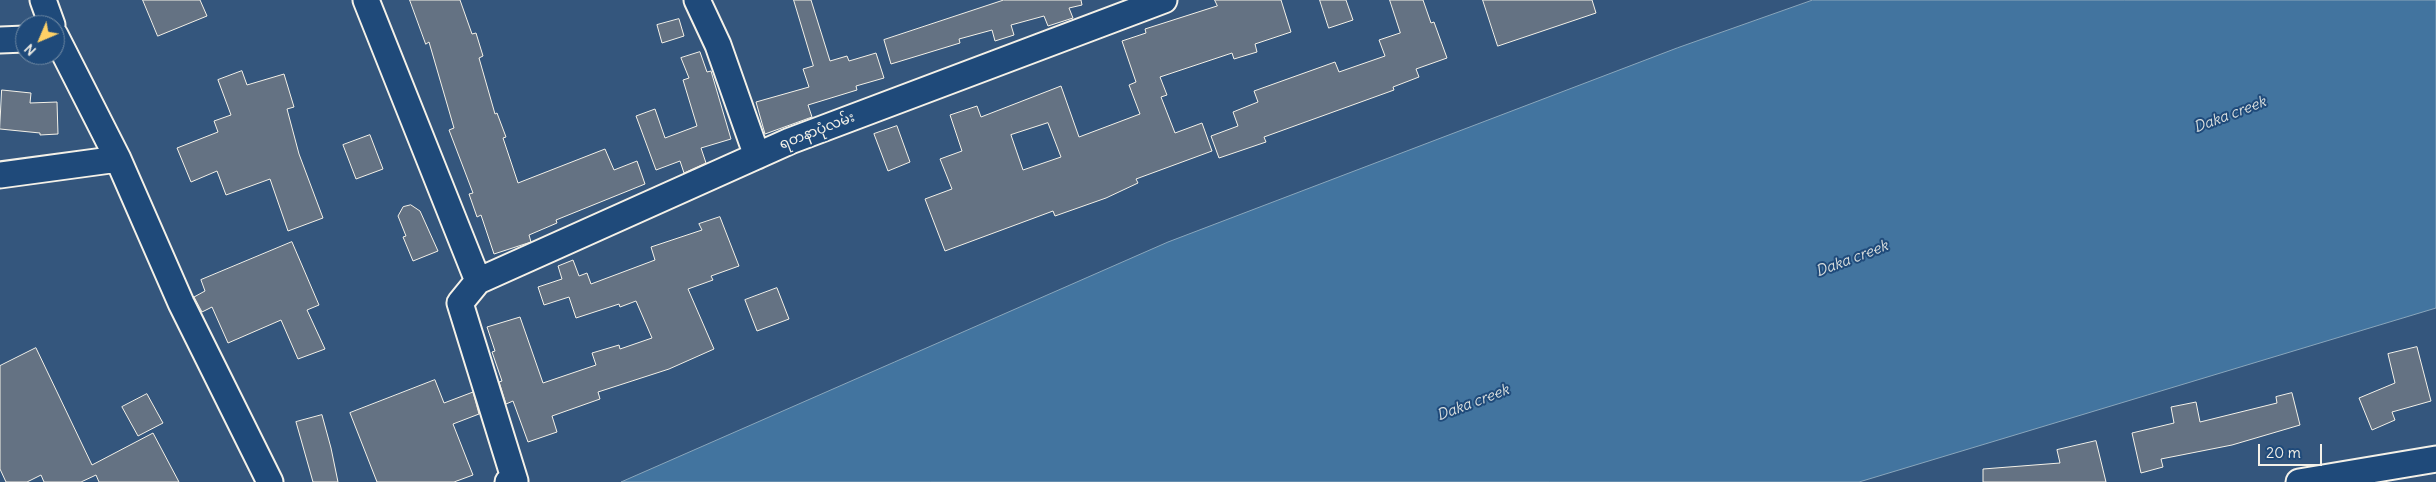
<!DOCTYPE html>
<meta charset="utf-8">
<style>
body{margin:0}
#map{position:relative;width:2436px;height:482px;overflow:hidden;background:#34567d;font-family:Delius,sans-serif}
canvas{display:block}
.north{position:absolute;left:15px;top:15px;width:50px;height:50px;box-sizing:border-box;background:#1f4a7a;border:1px solid #748da6;border-radius:50%;rotate:225deg;font-size:14px;font-weight:700;line-height:20px;text-align:center;color:#f4f1e8}
.north::after{content:'';display:block;margin:auto;width:18px;height:22px;background:#ffd166;clip-path:polygon(50% 0,100% 100%,50% 72%,0 100%)}
.scale{position:absolute;left:2258px;top:444px;width:64px;height:22px;box-sizing:border-box;border:2px solid #f4f1e8;border-top:0;padding-left:6px;font-size:15px;line-height:18px;white-space:nowrap;color:#f4f1e8;-webkit-text-stroke:4px #1f4a7a;paint-order:stroke}
</style>
<div id="map">
<canvas width="2436" height="482"></canvas>
<div class="north">N</div>
<div class="scale">20 m</div>
</div>
<script>
const ctx = document.querySelector('canvas').getContext('2d');
ctx.lineJoin = 'round';
function fill(path, color) { ctx.fillStyle = color; ctx.fill(path, 'evenodd'); }
function strokePath(path, color, width, dash) { ctx.strokeStyle = color; ctx.lineWidth = width; ctx.lineCap = dash ? 'butt' : 'round'; ctx.setLineDash(dash || []); ctx.stroke(path); }
function drawText(font, color, halo, rows, align = 'center') {
  ctx.font = font + ' Delius,"Noto Sans Myanmar",sans-serif'; ctx.lineWidth = 4; ctx.setLineDash([]); ctx.textBaseline = 'middle'; ctx.strokeStyle = halo; ctx.fillStyle = color; for (const [text, x, y, turn = 0] of rows) {
    ctx.save(); ctx.translate(x, y); ctx.rotate((+turn || 0) * Math.PI / 180); ctx.textAlign = isNaN(turn) ? turn : align; if (halo) ctx.strokeText(text, 0, 0); ctx.fillText(text, 0, 0); ctx.restore();
  }
}
const water = new Path2D(`
 M 1813,0 L 2436,0 L 2436,308 L 1859,482 L 621,482 L 1168,242 L 1677,48 Z`);
fill(water, '#42749f');
strokePath(water, '#89a6bc', 1);
const building = new Path2D(`
 M 143,0 L 200,0 L 207,16 L 158,36 Z
 M 410,0 L 460,0 L 472,34 L 476,33 L 483,56 L 479,58 L 495,114 L 497,113 L 506,137 L 503,138 L 518,183 L 605,149 L 614,170 L 637,161 L 645,184 L 556,220 L 557,223 L 529,235 L 531,242 L 494,254 L 481,215 L 477,217 L 469,194 L 473,193 L 449,130 L 454,128 L 429,42 L 426,44 Z
 M 794,0 L 811,0 L 830,61 L 847,56 L 849,61 L 876,53 L 884,78 L 856,86 L 857,90 L 808,105 L 812,117 L 765,134 L 756,102 L 809,87 L 803,69 L 813,66 Z
 M 1004,0 L 1081,0 L 1082,5 L 1069,8 L 1073,18 L 1048,26 L 1044,16 L 1011,25 L 1014,35 L 995,41 L 992,30 L 959,39 L 960,43 L 891,64 L 884,40 Z
 M 1215,0 L 1281,0 L 1291,32 L 1255,44 L 1257,52 L 1234,59 L 1232,53 L 1160,77 L 1167,95 L 1161,97 L 1175,133 L 1202,123 L 1212,151 L 1136,179 L 1138,183 L 1106,198 L 1055,216 L 1053,211 L 945,251 L 925,199 L 952,189 L 940,159 L 962,151 L 950,115 L 977,106 L 981,117 L 1061,86 L 1079,137 L 1140,114 L 1129,85 L 1136,82 L 1122,41 L 1146,33 L 1145,29 L 1217,6 ZM 1048,123 L 1061,157 L 1023,170 L 1011,135 Z
 M 1320,0 L 1346,0 L 1353,20 L 1329,28 Z
 M 1390,0 L 1423,0 L 1431,23 L 1434,22 L 1447,58 L 1416,69 L 1419,77 L 1393,87 L 1394,90 L 1264,137 L 1266,142 L 1219,158 L 1211,136 L 1238,126 L 1233,112 L 1258,102 L 1254,91 L 1335,62 L 1339,72 L 1385,56 L 1379,40 L 1400,33 Z
 M 1483,0 L 1592,0 L 1596,13 L 1498,46 Z
 M 679,19 L 684,36 L 662,43 L 657,25 Z
 M 700,52 L 707,72 L 711,71 L 731,139 L 701,148 L 706,163 L 684,173 L 680,161 L 656,170 L 636,116 L 655,109 L 665,138 L 697,126 L 683,80 L 689,78 L 681,58 Z
 M 242,71 L 247,85 L 284,74 L 294,107 L 287,109 L 299,154 L 323,218 L 288,231 L 270,179 L 226,195 L 217,171 L 191,182 L 177,148 L 218,132 L 214,121 L 231,115 L 218,80 Z
 M 2,90 L 31,93 L 30,103 L 57,102 L 58,134 L 40,135 L 40,133 L 0,129 Z
 M 897,126 L 910,162 L 888,171 L 874,134 Z
 M 370,135 L 383,169 L 356,179 L 343,145 Z
 M 411,205 L 420,211 L 438,251 L 413,261 L 403,237 L 406,236 L 398,216 L 403,207 Z
 M 720,217 L 739,266 L 711,276 L 713,280 L 688,289 L 714,349 L 669,369 L 598,392 L 600,399 L 552,416 L 557,432 L 528,442 L 513,401 L 506,404 L 499,382 L 502,381 L 492,352 L 495,351 L 487,327 L 520,317 L 543,383 L 596,365 L 592,353 L 619,345 L 620,349 L 652,338 L 636,301 L 620,307 L 619,304 L 576,318 L 569,297 L 544,305 L 538,287 L 562,279 L 558,266 L 573,260 L 579,276 L 587,273 L 591,284 L 655,260 L 651,247 L 702,230 L 699,224 Z
 M 292,242 L 319,305 L 307,310 L 325,349 L 298,359 L 281,320 L 228,343 L 212,307 L 202,312 L 194,297 L 205,291 L 201,280 Z
 M 777,288 L 789,319 L 757,331 L 745,300 Z
 M 2417,347 L 2431,401 L 2392,412 L 2395,420 L 2372,430 L 2359,398 L 2395,383 L 2388,354 Z
 M 36,348 L 92,465 L 153,433 L 179,482 L 99,482 L 96,475 L 81,482 L 44,482 L 41,475 L 27,482 L 6,482 L 0,469 L 0,366 Z
 M 435,380 L 444,403 L 473,392 L 479,414 L 453,424 L 473,475 L 454,482 L 377,482 L 350,413 Z
 M 2292,393 L 2300,425 L 2232,445 L 2161,459 L 2163,467 L 2141,473 L 2132,433 L 2174,423 L 2171,407 L 2196,402 L 2200,422 L 2277,403 L 2276,397 Z
 M 147,394 L 163,423 L 138,436 L 122,407 Z
 M 322,415 L 331,448 L 338,482 L 313,482 L 296,422 Z
 M 2096,441 L 2106,482 L 1983,482 L 1983,469 L 2060,463 L 2057,450 Z`);
fill(building, '#647283');
strokePath(building, '#f4f1e8', 1);
const minor = new Path2D(`
 M 43,0 L 52,25
 M 366,0 L 478,281
 M 697,0 L 718,45 L 757,156
 M 55,35 L 118,159 L 181,303 L 270,482
 M 0,40 L 25,39
 M 0,175 L 118,159
 M 508,482 L 515,481 L 460,303 L 478,281 L 790,141 L 1164,0
 M 2299,482 L 2436,459`);
strokePath(minor, '#f4f1e8', 29);
strokePath(minor, '#1f4a7a', 25);
drawText('14px', '#f4f1e8', '#1f4a7a', [
 ["ရတနာပုံလမ်း",817,131,-21]
]);
drawText('italic 15px', '#d9dedd', '#1f4a7a', [
 ["Daka creek",2230,115,-21],
 ["Daka creek",1852,259,-21],
 ["Daka creek",1473,403,-21]
]);
</script>
